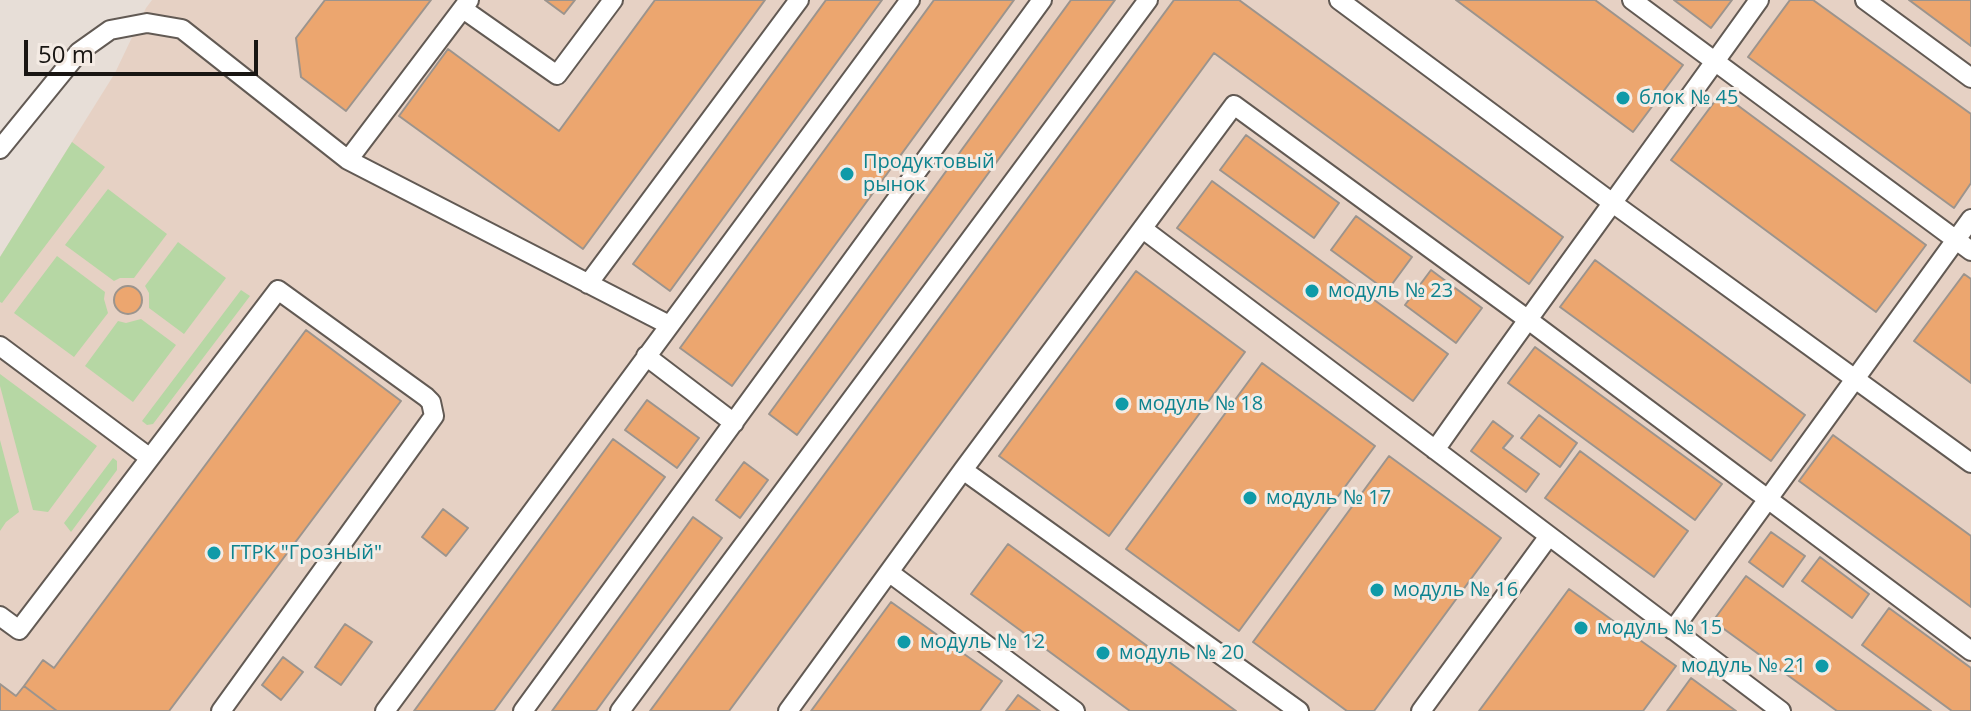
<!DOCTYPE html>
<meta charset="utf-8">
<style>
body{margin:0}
#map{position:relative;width:1971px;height:711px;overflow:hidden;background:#e7ded7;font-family:"Open Sans",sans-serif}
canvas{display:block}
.scale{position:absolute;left:24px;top:40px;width:234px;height:36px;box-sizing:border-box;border:4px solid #191613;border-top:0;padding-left:10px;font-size:24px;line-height:28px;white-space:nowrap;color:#191613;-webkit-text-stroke:6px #f4ebe4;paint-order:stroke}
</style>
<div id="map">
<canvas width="1971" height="711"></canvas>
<div class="scale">50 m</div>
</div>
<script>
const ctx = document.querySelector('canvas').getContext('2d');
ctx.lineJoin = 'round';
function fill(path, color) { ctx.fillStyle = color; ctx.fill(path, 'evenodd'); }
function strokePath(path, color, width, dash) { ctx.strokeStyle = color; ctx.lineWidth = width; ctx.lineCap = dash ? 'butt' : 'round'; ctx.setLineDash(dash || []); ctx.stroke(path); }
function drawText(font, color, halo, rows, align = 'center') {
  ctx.font = font + ' "Open Sans",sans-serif'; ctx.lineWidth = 6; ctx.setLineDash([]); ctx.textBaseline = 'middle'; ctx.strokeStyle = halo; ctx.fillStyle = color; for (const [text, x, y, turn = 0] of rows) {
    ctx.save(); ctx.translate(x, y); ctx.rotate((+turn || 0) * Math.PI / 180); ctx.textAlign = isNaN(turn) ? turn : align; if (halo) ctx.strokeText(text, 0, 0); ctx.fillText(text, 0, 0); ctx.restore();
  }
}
fill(new Path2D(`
 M 152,0 L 1971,0 L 1971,711 L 0,711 L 0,257 L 115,73 L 146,8 Z`), '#e6d1c4');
fill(new Path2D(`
 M 72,142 L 105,167 L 2,303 L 0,302 L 0,257 Z
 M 108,189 L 167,234 L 134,278 L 120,278 L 114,281 L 65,245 Z
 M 178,242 L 226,278 L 184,334 L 149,308 L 149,293 L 145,286 Z
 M 57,256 L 105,292 L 104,299 L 108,313 L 74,357 L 14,313 Z
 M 241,290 L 250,296 L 153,424 L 147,425 L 142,421 Z
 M 141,319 L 176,345 L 133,402 L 85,366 L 118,321 L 126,323 Z
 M 0,374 L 97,446 L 48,512 L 33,510 L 0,386 Z
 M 0,440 L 19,512 L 6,522 L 0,531 Z
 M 113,458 L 117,461 L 117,470 L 71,532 L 64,523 Z`), '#b6d7a4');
const building = new Path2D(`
 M 325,0 L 431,0 L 346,111 L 301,77 L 296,38 Z
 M 545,0 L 575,0 L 564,14 Z
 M 655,0 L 765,0 L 583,249 L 399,116 L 448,49 L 559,131 Z
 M 826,0 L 882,0 L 670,291 L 633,264 Z
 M 934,0 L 1014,0 L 732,386 L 680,348 Z
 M 1071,0 L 1115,0 L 797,435 L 769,414 Z
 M 1174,0 L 1239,0 L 1563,237 L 1529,284 L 1214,53 L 729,711 L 650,711 Z
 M 1456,0 L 1595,0 L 1683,65 L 1633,132 Z
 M 1674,0 L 1732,0 L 1711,28 Z
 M 1790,0 L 1813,0 L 1971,114 L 1971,183 L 1954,208 L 1748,57 Z
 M 1909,0 L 1971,0 L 1971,46 Z
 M 1721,93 L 1926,245 L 1876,312 L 1671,160 Z
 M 1246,135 L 1339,203 L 1314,238 L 1220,170 Z
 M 1212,181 L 1448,354 L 1413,401 L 1177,228 Z
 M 1356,216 L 1412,257 L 1387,291 L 1331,250 Z
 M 1595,260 L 1805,415 L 1771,461 L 1560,307 Z
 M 1431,270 L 1482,308 L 1456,343 L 1405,305 Z
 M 1136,271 L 1245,352 L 1109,536 L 999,456 Z
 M 1964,274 L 1971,279 L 1971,383 L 1914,341 Z
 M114 300a14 14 0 1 1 28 0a14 14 0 1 1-28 0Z
 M 306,330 L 401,401 L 169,711 L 57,711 L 24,686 L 43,660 L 54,668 Z
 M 1535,347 L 1722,484 L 1695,520 L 1508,383 Z
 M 1262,363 L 1375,446 L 1239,631 L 1126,549 Z
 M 647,400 L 699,438 L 677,468 L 625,430 Z
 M 1539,415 L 1577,443 L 1560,467 L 1521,438 Z
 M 1493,421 L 1513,436 L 1503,448 L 1539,474 L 1526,492 L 1471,451 Z
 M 1833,435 L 1971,536 L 1971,607 L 1799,481 Z
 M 613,439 L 665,477 L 494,711 L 414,711 Z
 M 1580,451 L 1688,531 L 1654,577 L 1545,498 Z
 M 1389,456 L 1501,538 L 1374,711 L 1347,711 L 1253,642 Z
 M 744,462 L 768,480 L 740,518 L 716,500 Z
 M 443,509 L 468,528 L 446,556 L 422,537 Z
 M 693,517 L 722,538 L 596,711 L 552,711 Z
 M 1771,532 L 1805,556 L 1783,587 L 1749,562 Z
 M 1008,544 L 1236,711 L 1130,711 L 971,594 Z
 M 1820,557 L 1869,594 L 1852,618 L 1802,581 Z
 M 1746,576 L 1931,711 L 1837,711 L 1713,621 Z
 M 1569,589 L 1676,666 L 1643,711 L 1479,711 Z
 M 891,602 L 1002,681 L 980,711 L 811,711 Z
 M 1889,608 L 1971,668 L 1971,711 L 1952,711 L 1862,645 Z
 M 345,624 L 372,642 L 341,685 L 315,667 Z
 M 283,657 L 303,672 L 281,700 L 262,685 Z
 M 1691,678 L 1736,711 L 1667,711 Z
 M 0,684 L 16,696 L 24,686 L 57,711 L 0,711 Z
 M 1018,695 L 1040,711 L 1006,711 Z`);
fill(building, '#eca66f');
strokePath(building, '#9c948d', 2);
const lane = new Path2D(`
 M 1339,0 L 1614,204 L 1971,463
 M 1632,0 L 1971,251
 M 1865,0 L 1971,78
 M 463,9 L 557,75 L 613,0
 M 0,149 L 79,52 L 110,30 L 147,23 L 182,29 L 348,160 L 669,325
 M 348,160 L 469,0
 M 1143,229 L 1781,711
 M 588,284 L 799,0
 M 0,346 L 150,458
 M 646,356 L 734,423
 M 1435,450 C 1541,299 1652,150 1759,0
 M 963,470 L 1299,711
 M 890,573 L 1075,711
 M 0,616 L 19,630 L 278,290 L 426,397 L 431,402 L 434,416 L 221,711
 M 1673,630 L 1971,219
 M 385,711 L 910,0
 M 523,711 L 1042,0
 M 620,711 L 1148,0
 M 788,711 L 963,470 L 1234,105 L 1527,319 L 1971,651
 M 1421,711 L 1549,536`);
strokePath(lane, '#625a54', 22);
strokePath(lane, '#fff', 18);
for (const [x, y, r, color] of [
 [1623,98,8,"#0f9aa8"],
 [847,174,8,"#0f9aa8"],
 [1312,291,8,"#0f9aa8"],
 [1122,404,8,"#0f9aa8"],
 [1250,498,8,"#0f9aa8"],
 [214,553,8,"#0f9aa8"],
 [1377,590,8,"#0f9aa8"],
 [1581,628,8,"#0f9aa8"],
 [904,642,8,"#0f9aa8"],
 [1103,653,8,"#0f9aa8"],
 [1822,666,8,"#0f9aa8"]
]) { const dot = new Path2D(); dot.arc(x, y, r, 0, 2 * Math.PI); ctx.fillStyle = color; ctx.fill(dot); strokePath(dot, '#f4ebe4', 3); }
drawText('20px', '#0d838f', '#f4ebe4', [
 ["блок № 45",1639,98],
 ["Продуктовый",863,162],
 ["рынок",863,185],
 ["модуль № 23",1328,291],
 ["модуль № 18",1138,404],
 ["модуль № 17",1266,498],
 ["ГТРК \"Грозный\"",230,553],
 ["модуль № 16",1393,590],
 ["модуль № 15",1597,628],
 ["модуль № 12",920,642],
 ["модуль № 20",1119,653],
 ["модуль № 21",1806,666,"right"]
], 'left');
</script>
